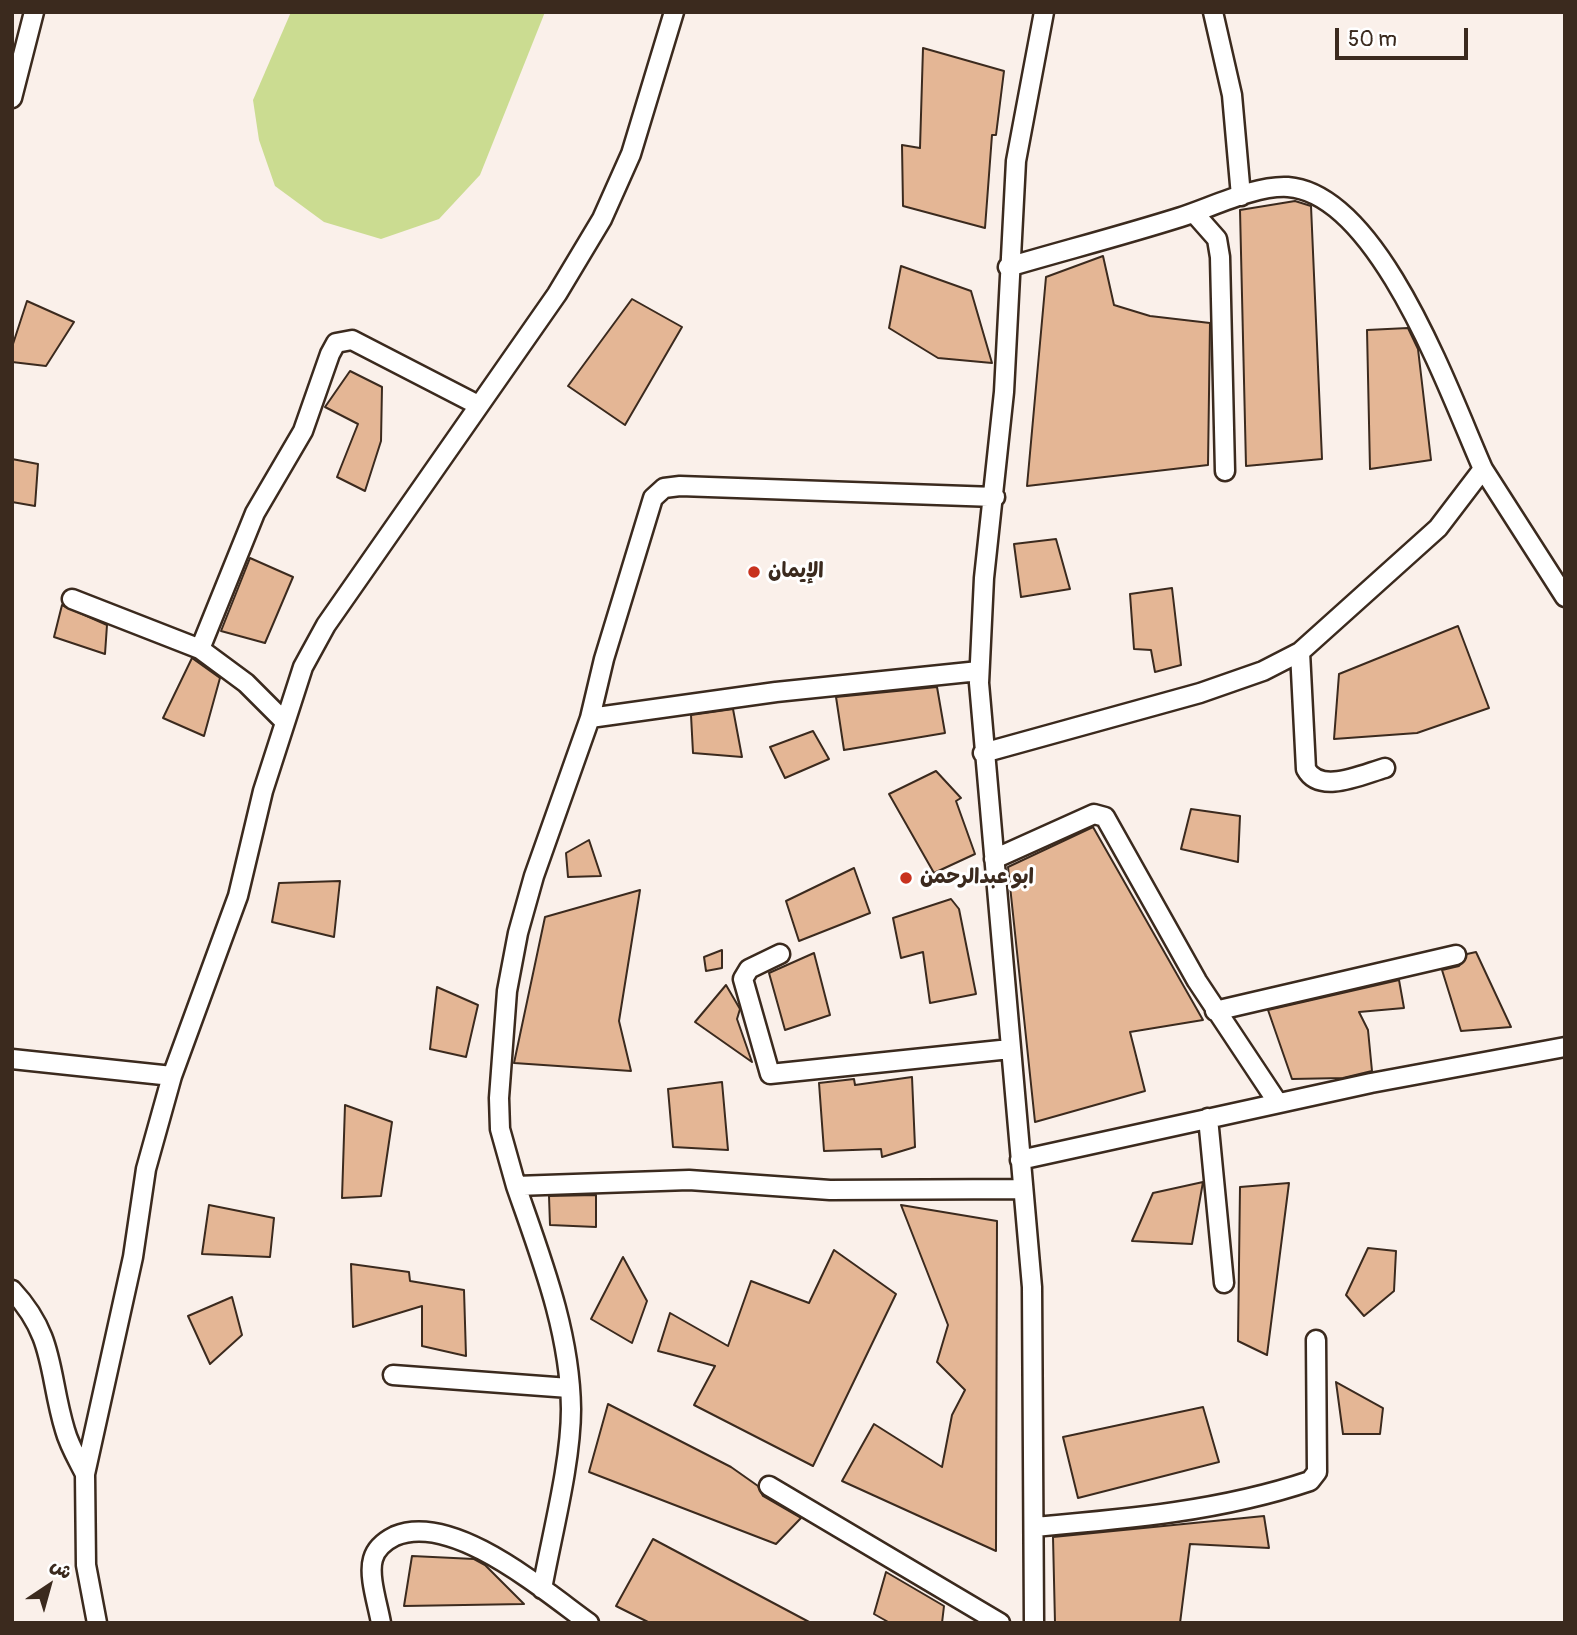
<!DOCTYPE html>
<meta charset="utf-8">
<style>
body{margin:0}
#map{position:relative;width:1577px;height:1635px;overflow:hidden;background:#faf0ea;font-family:Pangolin,"Playpen Sans Arabic",sans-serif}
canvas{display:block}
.frame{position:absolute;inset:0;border:14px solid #3b2a1e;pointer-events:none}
.north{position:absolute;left:14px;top:1551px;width:70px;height:70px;-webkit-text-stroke:5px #fff;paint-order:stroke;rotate:36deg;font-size:19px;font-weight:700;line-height:28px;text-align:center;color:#3b2a1e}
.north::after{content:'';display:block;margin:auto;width:24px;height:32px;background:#3b2a1e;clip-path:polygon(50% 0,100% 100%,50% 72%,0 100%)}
.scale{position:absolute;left:1335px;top:28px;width:133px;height:32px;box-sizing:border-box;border:4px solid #3b2a1e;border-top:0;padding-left:9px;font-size:21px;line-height:24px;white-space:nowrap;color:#3b2a1e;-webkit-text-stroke:5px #fff;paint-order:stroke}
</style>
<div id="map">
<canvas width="1577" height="1635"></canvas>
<div class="frame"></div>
<div class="north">ش</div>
<div class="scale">50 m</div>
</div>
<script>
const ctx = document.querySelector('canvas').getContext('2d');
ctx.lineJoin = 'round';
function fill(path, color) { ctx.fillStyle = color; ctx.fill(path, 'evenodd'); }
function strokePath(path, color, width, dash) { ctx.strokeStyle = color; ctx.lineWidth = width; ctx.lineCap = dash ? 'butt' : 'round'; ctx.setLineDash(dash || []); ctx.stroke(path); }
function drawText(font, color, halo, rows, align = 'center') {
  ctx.font = font + ' Pangolin,"Playpen Sans Arabic",sans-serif'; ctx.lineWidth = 6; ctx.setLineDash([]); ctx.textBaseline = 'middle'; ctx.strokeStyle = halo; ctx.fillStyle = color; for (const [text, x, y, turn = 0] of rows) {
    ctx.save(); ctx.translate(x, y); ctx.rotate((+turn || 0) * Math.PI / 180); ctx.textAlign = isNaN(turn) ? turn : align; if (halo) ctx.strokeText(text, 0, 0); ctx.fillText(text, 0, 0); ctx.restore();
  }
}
fill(new Path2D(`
 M 291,12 L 545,12 L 480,175 L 439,219 L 381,239 L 324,222 L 275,186 L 259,140 L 253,100 Z`), '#cbdc91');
const building = new Path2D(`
 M 923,48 L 1004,71 L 996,135 L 992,135 L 985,228 L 903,206 L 902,145 L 920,148 Z
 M 1295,201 L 1311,206 L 1322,459 L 1246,466 L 1240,210 Z
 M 1103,256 L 1114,305 L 1150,316 L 1210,323 L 1208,465 L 1027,486 L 1046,277 Z
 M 901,266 L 971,291 L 992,363 L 938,358 L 889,328 Z
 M 632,299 L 682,327 L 625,425 L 568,386 Z
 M 27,301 L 74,322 L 46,366 L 12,362 L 12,347 Z
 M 1408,328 L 1418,349 L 1431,460 L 1370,469 L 1367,330 Z
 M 350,371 L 382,387 L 381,441 L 365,491 L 337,477 L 358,424 L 325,407 Z
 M 12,459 L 38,464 L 35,506 L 12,502 Z
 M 1056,539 L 1070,589 L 1021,597 L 1014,544 Z
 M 250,558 L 293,577 L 265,643 L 221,631 Z
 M 1172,588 L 1181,665 L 1155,672 L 1151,650 L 1134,649 L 1130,594 Z
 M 62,605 L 107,625 L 105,654 L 54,637 Z
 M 1458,626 L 1489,708 L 1417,733 L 1334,739 L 1339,674 Z
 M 192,658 L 220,678 L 204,736 L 163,718 Z
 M 937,687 L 945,733 L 844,750 L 836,697 Z
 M 733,709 L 742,757 L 693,753 L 691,715 Z
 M 813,731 L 829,759 L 785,778 L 770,747 Z
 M 936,771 L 961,798 L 956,801 L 975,854 L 934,873 L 889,794 Z
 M 1191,809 L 1240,816 L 1238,862 L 1181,849 Z
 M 1093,827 L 1203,1020 L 1130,1032 L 1145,1091 L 1035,1122 L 1008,867 Z
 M 589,840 L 601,876 L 568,877 L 566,853 Z
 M 854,868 L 870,913 L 799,941 L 786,901 Z
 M 340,881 L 334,937 L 272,922 L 279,883 Z
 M 640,890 L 619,1021 L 631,1071 L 514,1063 L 545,917 Z
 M 951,899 L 959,909 L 976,994 L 930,1003 L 923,952 L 901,958 L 893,918 Z
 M 722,950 L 722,968 L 706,971 L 704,957 Z
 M 1476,952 L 1511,1027 L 1461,1031 L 1442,970 L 1459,966 L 1467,954 Z
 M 814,953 L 830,1015 L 785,1030 L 769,973 Z
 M 1399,980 L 1404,1008 L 1359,1012 L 1368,1030 L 1372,1071 L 1343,1078 L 1292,1079 L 1268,1010 Z
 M 726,985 L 740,1009 L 737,1019 L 752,1062 L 695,1022 Z
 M 437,987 L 478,1005 L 466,1057 L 430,1049 Z
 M 912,1077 L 915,1147 L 882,1157 L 881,1149 L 824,1151 L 819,1083 L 854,1079 L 855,1085 Z
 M 722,1082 L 728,1150 L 673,1147 L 668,1089 Z
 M 345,1105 L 392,1122 L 381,1196 L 342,1198 Z
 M 1203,1182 L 1192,1244 L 1132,1241 L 1153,1193 Z
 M 1289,1183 L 1267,1355 L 1238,1341 L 1240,1187 Z
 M 596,1195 L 596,1227 L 550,1225 L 549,1196 Z
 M 209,1205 L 274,1218 L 270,1257 L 202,1254 Z
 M 901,1205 L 997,1221 L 996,1551 L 842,1481 L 874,1424 L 942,1467 L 952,1415 L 965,1390 L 937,1362 L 948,1325 Z
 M 1368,1248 L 1396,1251 L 1394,1291 L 1364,1316 L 1346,1295 Z
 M 834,1250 L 896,1294 L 813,1466 L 694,1405 L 715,1366 L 658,1351 L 670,1313 L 728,1346 L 751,1281 L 809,1303 Z
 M 623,1257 L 647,1301 L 632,1343 L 591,1319 Z
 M 351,1264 L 409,1272 L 410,1281 L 464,1290 L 466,1356 L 422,1346 L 422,1306 L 353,1327 Z
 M 232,1297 L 242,1335 L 210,1364 L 188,1316 Z
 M 1336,1382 L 1383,1408 L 1380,1434 L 1343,1434 Z
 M 608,1404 L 731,1467 L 758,1486 L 763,1496 L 801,1518 L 776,1544 L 589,1472 Z
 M 1203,1407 L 1219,1462 L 1078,1498 L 1063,1437 Z
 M 1264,1516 L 1269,1548 L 1190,1544 L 1180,1623 L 1055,1623 L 1053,1537 Z
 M 653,1539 L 811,1623 L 650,1623 L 616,1606 Z
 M 412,1556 L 474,1559 L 485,1565 L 524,1604 L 404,1606 Z
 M 886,1572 L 944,1606 L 942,1623 L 890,1623 L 874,1614 Z`);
fill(building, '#e4b695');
strokePath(building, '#3b2a1e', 2);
const street = new Path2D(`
 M 1213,12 L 1232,95 L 1241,196
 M 12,98 L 34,12
 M 1194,213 L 1217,239 L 1220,257 L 1225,471
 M 1008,267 C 1066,250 1124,235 1181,217 C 1212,207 1256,185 1288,187 C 1380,194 1450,395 1483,469
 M 72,599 L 200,649 L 246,683 L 285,722
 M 200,649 L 255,513 L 303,431 L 330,354 L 336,343 L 352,340 L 478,405
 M 1300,652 L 1306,769 C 1320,795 1363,774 1385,768
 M 590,718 L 776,692 L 979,671
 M 983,753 L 1200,693 L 1263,671 L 1300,652 L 1438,528 L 1483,469 L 1565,597
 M 994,859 L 1094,814 L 1105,817 L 1197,981 L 1278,1103
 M 780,954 L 749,969 L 743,979 L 770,1074 L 1010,1049
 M 1215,1011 L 1456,955
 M 12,1059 L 172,1076
 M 1208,1118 L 1224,1283
 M 1020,1160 L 1371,1083 L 1565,1047
 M 516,1186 L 500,1129 L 499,1098 L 507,991 L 518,933 L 534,876 L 590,718 L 604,659 L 653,498 L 664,488 L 680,486 L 995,497
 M 12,1290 C 56,1337 48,1374 65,1430 C 69,1445 78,1460 85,1474
 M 393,1375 L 569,1388
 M 769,1486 L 1000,1623
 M 1034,1527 C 1127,1519 1221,1511 1310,1481 L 1317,1472 L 1316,1340
 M 542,1589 C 552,1534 571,1463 571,1409 C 570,1331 541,1258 516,1186 L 689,1180 L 830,1190 L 1021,1189
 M 97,1623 L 86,1565 L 85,1474 L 133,1257 L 146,1169 L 172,1076 L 238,896 L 263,791 L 303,667 L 326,625 L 557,294 L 602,219 L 631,154 L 674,12
 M 381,1623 C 378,1605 368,1576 373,1559 C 376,1548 385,1541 395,1536 C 453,1512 543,1590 589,1623
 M 1034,1623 L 1032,1287 L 979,683 L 984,578 L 1004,392 L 1016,161 L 1044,12`);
strokePath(street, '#3b2a1e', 23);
strokePath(street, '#fff', 18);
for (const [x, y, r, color] of [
 [754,572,7,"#c8321e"],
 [906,878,7,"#c8321e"]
]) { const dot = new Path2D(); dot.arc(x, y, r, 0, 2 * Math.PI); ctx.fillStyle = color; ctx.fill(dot); strokePath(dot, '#fff', 2.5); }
drawText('bold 21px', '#3b2a1e', '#fff', [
 ["الإيمان",768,572],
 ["ابو عبدالرحمن",920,878]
], 'left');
</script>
